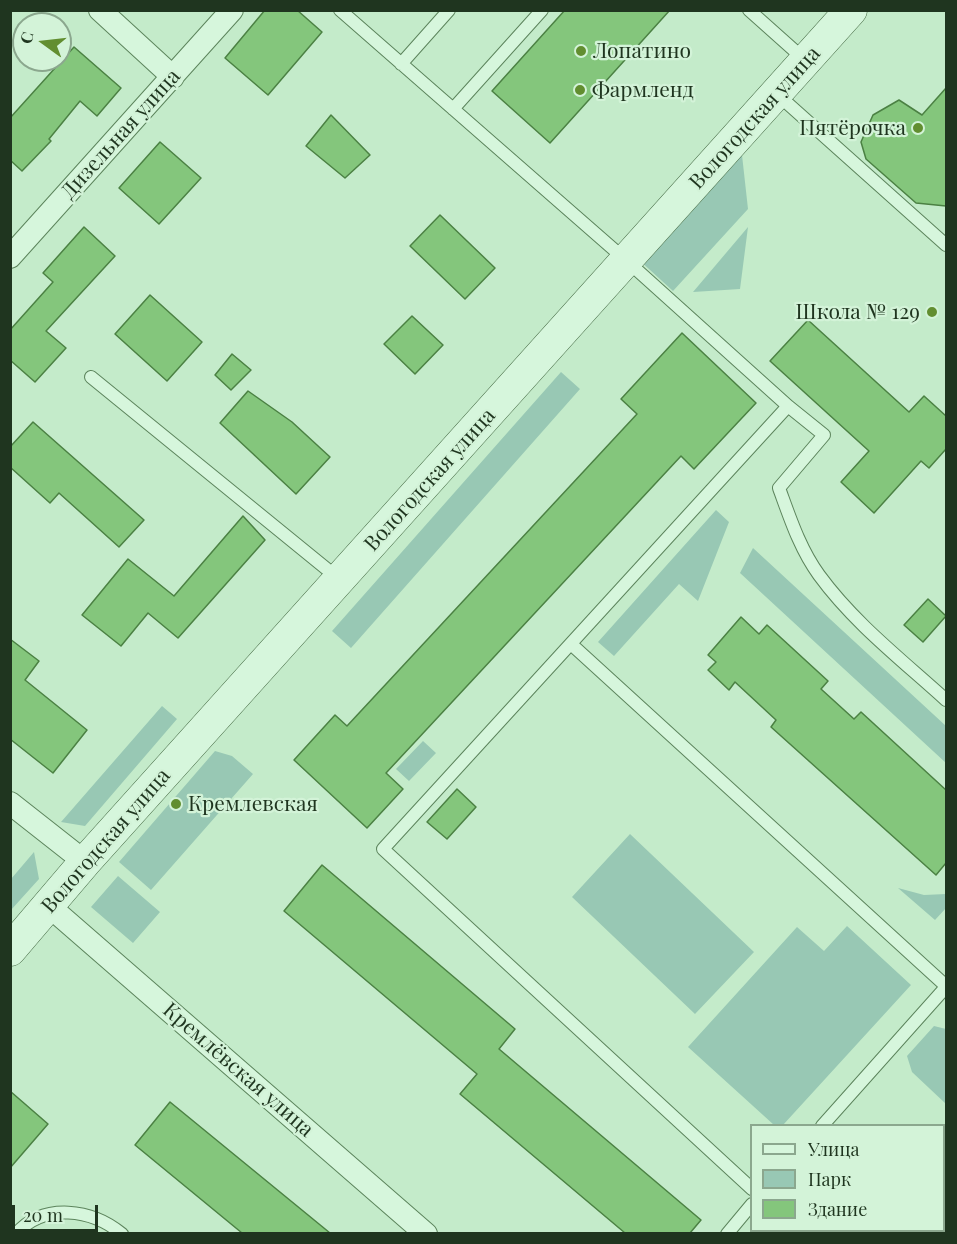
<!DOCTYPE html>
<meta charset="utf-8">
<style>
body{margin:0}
#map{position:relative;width:957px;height:1244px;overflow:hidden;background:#c4ebca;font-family:"Playfair Display",serif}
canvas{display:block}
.frame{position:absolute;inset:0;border:12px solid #1f351f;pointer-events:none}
.legend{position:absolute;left:750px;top:1124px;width:195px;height:108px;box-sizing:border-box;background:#d3f3d8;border:2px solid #8ba78e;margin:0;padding:8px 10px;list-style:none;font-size:18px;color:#1f351f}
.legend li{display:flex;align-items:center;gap:12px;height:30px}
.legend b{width:30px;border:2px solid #8ba78e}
.north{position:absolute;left:12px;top:12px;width:60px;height:60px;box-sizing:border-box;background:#d3f3d8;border:2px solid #8ba78e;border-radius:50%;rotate:285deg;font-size:16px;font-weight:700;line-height:24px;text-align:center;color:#1f351f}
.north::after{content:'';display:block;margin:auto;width:21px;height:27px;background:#628e30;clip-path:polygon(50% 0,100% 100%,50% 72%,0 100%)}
.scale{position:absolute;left:12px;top:1205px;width:86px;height:27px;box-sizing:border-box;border:3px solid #1f351f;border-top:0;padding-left:8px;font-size:18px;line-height:21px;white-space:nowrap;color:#1f351f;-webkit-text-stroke:4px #d3f3d8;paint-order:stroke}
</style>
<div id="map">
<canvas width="957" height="1244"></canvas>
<div class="frame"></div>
<ul class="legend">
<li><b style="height:8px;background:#d6f6dc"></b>Улица</li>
<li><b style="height:16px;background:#98c8b4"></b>Парк</li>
<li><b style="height:16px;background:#84c67c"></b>Здание</li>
</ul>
<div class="north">С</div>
<div class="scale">20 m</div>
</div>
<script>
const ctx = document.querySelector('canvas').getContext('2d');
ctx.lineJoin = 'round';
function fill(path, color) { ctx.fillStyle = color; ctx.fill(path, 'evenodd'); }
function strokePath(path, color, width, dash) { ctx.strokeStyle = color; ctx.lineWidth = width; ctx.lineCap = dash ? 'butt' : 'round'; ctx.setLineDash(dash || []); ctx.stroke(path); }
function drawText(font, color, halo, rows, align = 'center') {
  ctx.font = font + ' "Playfair Display",serif'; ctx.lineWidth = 4.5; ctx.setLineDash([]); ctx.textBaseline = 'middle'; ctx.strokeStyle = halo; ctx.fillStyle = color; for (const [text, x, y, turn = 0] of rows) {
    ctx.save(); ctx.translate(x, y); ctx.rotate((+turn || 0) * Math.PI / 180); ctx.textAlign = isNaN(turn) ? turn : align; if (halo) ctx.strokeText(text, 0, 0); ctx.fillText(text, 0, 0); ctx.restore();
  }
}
fill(new Path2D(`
 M 741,146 L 748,209 L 673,291 L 638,259 Z
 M 748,227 L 740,289 L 693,292 Z
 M 561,372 L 580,389 L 351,648 L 332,631 Z
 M 716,510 L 729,522 L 698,601 L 679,584 L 614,656 L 598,642 Z
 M 753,548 L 946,726 L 946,763 L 740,573 Z
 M 162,706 L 177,719 L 85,826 L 61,822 Z
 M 423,741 L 436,753 L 409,781 L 396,769 Z
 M 215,751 L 232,756 L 253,774 L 151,890 L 119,862 Z
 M 630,834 L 754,952 L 695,1014 L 572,897 Z
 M 34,852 L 39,879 L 11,910 L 11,879 Z
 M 118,876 L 160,912 L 133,943 L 91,907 Z
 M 898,888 L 924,895 L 946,894 L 946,908 L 935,920 Z
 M 847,926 L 911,985 L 783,1125 L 774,1125 L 688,1047 L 797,927 L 824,951 Z
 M 934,1026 L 946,1029 L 946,1104 L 912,1072 L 907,1056 Z
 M 755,1230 L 835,1230 L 839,1233 L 753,1233 Z`), '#98c8b4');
const building = new Path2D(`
 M 265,10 L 297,10 L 322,32 L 268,95 L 225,58 Z
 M 565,10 L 670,10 L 550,143 L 492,91 Z
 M 74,47 L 121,88 L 97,116 L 80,101 L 49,139 L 51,141 L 22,171 L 10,160 L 10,118 Z
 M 946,88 L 946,206 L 916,203 L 866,159 L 861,142 L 873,115 L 899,100 L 922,115 Z
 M 331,115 L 370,155 L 345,178 L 306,146 Z
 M 160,142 L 201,178 L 159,224 L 119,188 Z
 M 440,215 L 495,268 L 465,299 L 410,246 Z
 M 84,227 L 115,256 L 46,331 L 66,348 L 35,382 L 10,360 L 10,330 L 53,282 L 43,273 Z
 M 150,295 L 202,342 L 167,381 L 115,334 Z
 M 412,316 L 443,345 L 415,374 L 384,344 Z
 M 808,320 L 909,412 L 924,396 L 946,416 L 946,449 L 929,468 L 921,461 L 874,513 L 841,482 L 869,451 L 770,361 Z
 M 682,333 L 756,403 L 694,469 L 681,456 L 386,773 L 403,789 L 367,828 L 294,760 L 335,715 L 347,726 L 637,414 L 621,399 Z
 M 232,354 L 251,370 L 231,390 L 215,375 Z
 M 248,391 L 292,422 L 330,457 L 296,494 L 220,423 Z
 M 33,422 L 144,520 L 119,547 L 59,493 L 50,503 L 10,467 L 10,447 Z
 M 243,516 L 265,540 L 178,638 L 148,613 L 121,646 L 82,615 L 128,559 L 174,596 Z
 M 928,599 L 946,616 L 923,642 L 904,625 Z
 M 741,617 L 759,634 L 767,625 L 828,681 L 821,689 L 854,719 L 861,712 L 946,790 L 946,863 L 936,875 L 771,727 L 776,720 L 735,682 L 729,690 L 708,670 L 716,662 L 708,655 Z
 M 10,639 L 39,661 L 25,680 L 87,730 L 53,773 L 10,739 Z
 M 457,789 L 476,807 L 447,839 L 427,822 Z
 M 322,865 L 515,1029 L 499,1049 L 701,1220 L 690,1233 L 625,1233 L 460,1094 L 477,1074 L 284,911 Z
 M 10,1091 L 48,1124 L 10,1168 Z
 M 170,1102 L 330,1233 L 242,1233 L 135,1145 Z`);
fill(building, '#84c67c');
strokePath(building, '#4b8143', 1.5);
const lane = new Path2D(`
 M 340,10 L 627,261 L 788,406 L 383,849 L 752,1189
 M 749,10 L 805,60
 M 401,64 L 449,10
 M 777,94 L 946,245
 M 453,109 L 542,10
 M 91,377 L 339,579
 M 788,406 L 824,435 L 779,488 C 790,518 800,549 819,575 C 854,623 902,660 946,700
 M 571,644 L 946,986
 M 822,1126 L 946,987
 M 16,1234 C 44,1202 92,1209 122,1234
 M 727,1234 L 752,1204`);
const street = new Path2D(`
 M 100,10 L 173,77
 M 10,257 L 232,10
 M 10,803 L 85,862
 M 49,906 L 426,1234`);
const secondary = new Path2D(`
 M 10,950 L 85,862 L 851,10`);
strokePath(lane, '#5c845c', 14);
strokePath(street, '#5c845c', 24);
strokePath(secondary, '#40653f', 33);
strokePath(lane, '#d6f6dc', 12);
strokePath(street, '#d6f6dc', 22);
strokePath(secondary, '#d6f6dc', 32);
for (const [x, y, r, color] of [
 [581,51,6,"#628e30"],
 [580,90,6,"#628e30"],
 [918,128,6,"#628e30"],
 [932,312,6,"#628e30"],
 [176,804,6,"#628e30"]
]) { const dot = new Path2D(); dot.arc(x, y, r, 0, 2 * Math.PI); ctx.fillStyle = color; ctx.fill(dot); strokePath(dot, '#d3f3d8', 2); }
drawText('21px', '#1f351f', '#d3f3d8', [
 ["Лопатино",593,51],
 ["Фармленд",592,90],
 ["Пятёрочка",906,128,"right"],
 ["Школа № 129",920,312,"right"],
 ["Кремлевская",188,804]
], 'left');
drawText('21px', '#1f351f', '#d3f3d8', [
 ["Вологодская улица",755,118,-48],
 ["Дизельная улица",121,134,-48],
 ["Вологодская улица",430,480,-48],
 ["Вологодская улица",106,841,-49],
 ["Кремлёвская улица",238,1070,41]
]);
</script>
